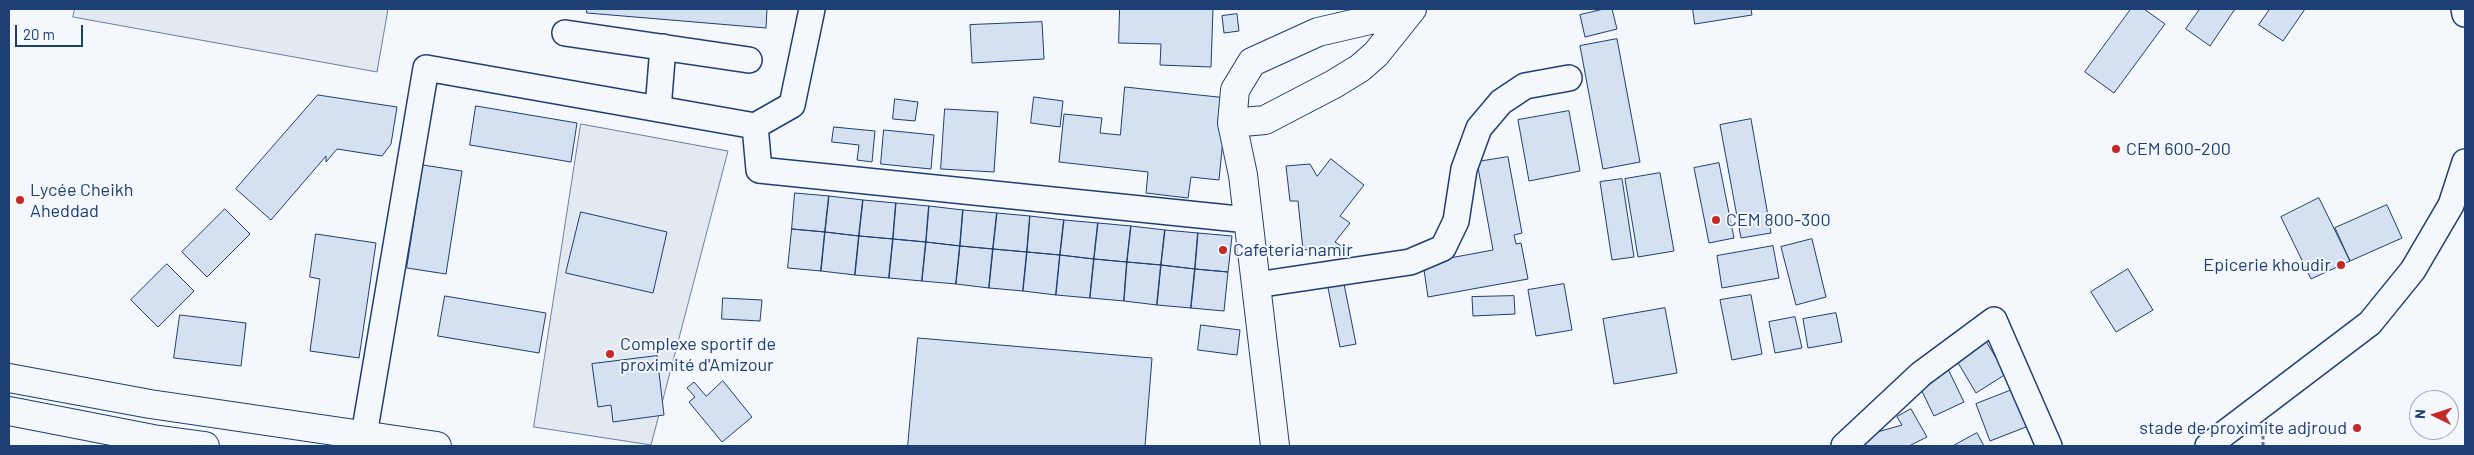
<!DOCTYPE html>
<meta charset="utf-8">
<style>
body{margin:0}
#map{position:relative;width:2474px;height:455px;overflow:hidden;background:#f4f7fb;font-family:Barlow,sans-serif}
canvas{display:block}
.frame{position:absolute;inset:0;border:10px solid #1d3f73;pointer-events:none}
.north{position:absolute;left:2409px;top:390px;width:50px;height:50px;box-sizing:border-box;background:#f4f7fb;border:1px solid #9eadc5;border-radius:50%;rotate:274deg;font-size:14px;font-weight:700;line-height:20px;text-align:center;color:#1d3f73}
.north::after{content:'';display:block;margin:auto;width:18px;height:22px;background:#c62828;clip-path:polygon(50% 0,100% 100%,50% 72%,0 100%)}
.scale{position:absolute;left:15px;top:25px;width:68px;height:22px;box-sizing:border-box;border:2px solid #1d3f73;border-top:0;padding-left:6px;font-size:15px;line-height:18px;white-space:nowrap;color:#1d3f73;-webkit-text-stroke:4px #f4f7fb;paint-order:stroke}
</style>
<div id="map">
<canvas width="2474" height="455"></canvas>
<div class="frame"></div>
<div class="north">N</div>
<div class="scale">20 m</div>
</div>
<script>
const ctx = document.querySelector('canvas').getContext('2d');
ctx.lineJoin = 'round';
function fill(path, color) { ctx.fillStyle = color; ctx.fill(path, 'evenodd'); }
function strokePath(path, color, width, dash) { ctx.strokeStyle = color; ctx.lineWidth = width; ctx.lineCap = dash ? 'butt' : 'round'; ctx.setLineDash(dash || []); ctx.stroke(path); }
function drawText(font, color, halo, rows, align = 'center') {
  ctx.font = font + ' Barlow,sans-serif'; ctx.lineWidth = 4; ctx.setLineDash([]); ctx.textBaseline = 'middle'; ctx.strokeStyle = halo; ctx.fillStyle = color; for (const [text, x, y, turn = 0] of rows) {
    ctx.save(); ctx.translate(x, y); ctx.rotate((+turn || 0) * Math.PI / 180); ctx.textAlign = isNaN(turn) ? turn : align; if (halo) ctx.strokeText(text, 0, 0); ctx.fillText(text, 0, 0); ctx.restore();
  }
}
const green = new Path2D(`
 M 75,9 L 388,9 L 377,72 L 73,17 Z
 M 581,124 L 728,151 L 651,445 L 534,427 Z`);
fill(green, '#e3e9f0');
strokePath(green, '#687fa3', 1);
const building = new Path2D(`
 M 587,9 L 767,9 L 766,28 L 587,13 Z
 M 1120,9 L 1213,9 L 1211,67 L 1160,65 L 1161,44 L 1119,43 Z
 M 1604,9 L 1612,9 L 1617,29 L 1585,37 L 1580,15 Z
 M 1693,9 L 1751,9 L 1752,15 L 1695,24 Z
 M 2131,9 L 2144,9 L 2165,24 L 2114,93 L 2085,72 Z
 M 2200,9 L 2235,9 L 2210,46 L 2186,29 Z
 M 2270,9 L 2305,9 L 2283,41 L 2259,25 Z
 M 1237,14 L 1239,31 L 1224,33 L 1222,16 Z
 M 1042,22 L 1044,59 L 972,63 L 970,25 Z
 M 1617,39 L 1640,162 L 1603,169 L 1580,46 Z
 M 1125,87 L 1227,98 L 1219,180 L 1191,177 L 1188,198 L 1146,193 L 1148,172 L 1059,162 L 1064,114 L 1102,118 L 1100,133 L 1120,135 Z
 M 318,95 L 397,107 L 391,144 L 382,156 L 337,149 L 326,162 L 326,156 L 271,220 L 236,189 Z
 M 1034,97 L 1063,101 L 1060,127 L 1031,123 Z
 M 895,99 L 918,102 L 915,121 L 893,119 Z
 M 476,106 L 577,123 L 571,162 L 470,145 Z
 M 945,109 L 998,112 L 994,172 L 941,169 Z
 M 1569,111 L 1580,171 L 1529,181 L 1518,120 Z
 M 1751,119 L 1771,233 L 1741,238 L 1720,125 Z
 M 834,127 L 875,131 L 872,162 L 857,160 L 859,145 L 832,142 Z
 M 884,130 L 934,135 L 931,169 L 881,164 Z
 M 1508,157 L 1522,233 L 1514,235 L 1516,244 L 1521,243 L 1528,279 L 1428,297 L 1423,263 L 1493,250 L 1477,162 Z
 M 1331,159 L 1364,185 L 1340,216 L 1350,223 L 1335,242 L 1341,246 L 1303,250 L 1298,201 L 1290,201 L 1286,166 L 1310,164 L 1317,176 Z
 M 1719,163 L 1734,238 L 1709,243 L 1694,168 Z
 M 423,165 L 462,171 L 446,274 L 407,268 Z
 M 1660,173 L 1674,251 L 1638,257 L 1625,179 Z
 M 1622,179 L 1634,257 L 1612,260 L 1600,182 Z
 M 795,193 L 829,196 L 825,232 L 792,229 Z
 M 829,196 L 863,200 L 859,236 L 825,232 Z
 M 2319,198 L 2350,261 L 2311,279 L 2281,217 Z
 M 863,200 L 896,203 L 893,239 L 859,236 Z
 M 896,203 L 929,206 L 926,242 L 893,239 Z
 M 2387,205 L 2402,238 L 2350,261 L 2335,228 Z
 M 929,206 L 963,210 L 960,246 L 926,242 Z
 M 225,209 L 250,234 L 207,277 L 182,252 Z
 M 963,210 L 997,213 L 993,249 L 960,246 Z
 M 581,212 L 667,232 L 653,293 L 566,273 Z
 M 997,213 L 1030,216 L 1027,252 L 993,249 Z
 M 1030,216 L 1064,220 L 1060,255 L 1027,252 Z
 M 1064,220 L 1098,223 L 1094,259 L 1060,255 Z
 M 1098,223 L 1131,226 L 1127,262 L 1094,259 Z
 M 1131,226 L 1165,230 L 1161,265 L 1127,262 Z
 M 792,229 L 825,232 L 821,271 L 788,268 Z
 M 1165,230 L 1198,233 L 1195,269 L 1161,265 Z
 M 825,232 L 859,236 L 855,275 L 821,271 Z
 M 1198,233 L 1232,236 L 1228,272 L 1195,269 Z
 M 316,234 L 376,243 L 359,358 L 310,351 L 320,279 L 310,277 Z
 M 859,236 L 893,239 L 889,278 L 855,275 Z
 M 893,239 L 926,242 L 922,281 L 889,278 Z
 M 1812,239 L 1826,297 L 1796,305 L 1781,247 Z
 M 926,242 L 960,246 L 956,284 L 922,281 Z
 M 960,246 L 993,249 L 989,288 L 956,284 Z
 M 1773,246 L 1779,278 L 1722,288 L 1717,256 Z
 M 993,249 L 1027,252 L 1023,291 L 989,288 Z
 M 1027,252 L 1060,255 L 1056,295 L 1023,291 Z
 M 1060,255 L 1094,259 L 1090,298 L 1056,295 Z
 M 1094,259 L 1127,262 L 1124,301 L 1090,298 Z
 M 1127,262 L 1161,265 L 1157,305 L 1124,301 Z
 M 167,264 L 194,291 L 158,327 L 131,300 Z
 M 1161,265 L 1195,269 L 1191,308 L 1157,305 Z
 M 1195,269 L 1228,272 L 1224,311 L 1191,308 Z
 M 2128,269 L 2153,310 L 2116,332 L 2091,292 Z
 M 1343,279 L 1356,344 L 1340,347 L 1327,283 Z
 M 1564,284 L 1572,330 L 1536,336 L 1528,290 Z
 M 1751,295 L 1762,354 L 1732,360 L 1720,300 Z
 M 445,296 L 546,313 L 539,353 L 438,336 Z
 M 1514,296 L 1515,314 L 1473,316 L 1472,297 Z
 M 723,298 L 762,300 L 760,321 L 722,319 Z
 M 1665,308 L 1677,373 L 1614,384 L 1603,319 Z
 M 1836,313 L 1842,342 L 1808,348 L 1803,319 Z
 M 180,315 L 246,323 L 241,366 L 174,358 Z
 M 1795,317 L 1802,348 L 1775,353 L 1769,322 Z
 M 1201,325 L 1240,330 L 1237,355 L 1198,350 Z
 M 918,338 L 1152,358 L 1145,446 L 908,446 Z
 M 1984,338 L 2006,374 L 1976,393 L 1954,356 Z
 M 657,356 L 664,415 L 613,422 L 611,405 L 598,407 L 592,364 Z
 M 1948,369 L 1964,402 L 1934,416 L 1918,383 Z
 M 723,381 L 752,417 L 722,442 L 689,402 L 695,397 L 687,388 L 694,382 L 706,396 Z
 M 2017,388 L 2031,425 L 1990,441 L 1976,404 Z
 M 1911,409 L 1927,437 L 1909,446 L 1859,446 L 1856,438 L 1902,425 L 1897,417 Z
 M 1977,433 L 1984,446 L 1953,446 Z`);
fill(building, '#d5e0f0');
strokePath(building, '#1d3f73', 1);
const minor = new Path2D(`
 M 2464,9 L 2465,14
 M 565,33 L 749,60
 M 658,109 L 663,47
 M 755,126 L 759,170 L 1248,220
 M 1256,285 L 1410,262 L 1443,248 L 1456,221 L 1464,169 L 1479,128 L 1501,102 L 1525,86 L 1569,78
 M 364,435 L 426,68 L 755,126 L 792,105 L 812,9
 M 1844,446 L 1921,374 L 1994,320 L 2049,446
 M 2208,446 L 2370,323 L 2413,270 L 2451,205 L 2465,162`);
const major = new Path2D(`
 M 1232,123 L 1265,120 L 1334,84 L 1360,68 L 1376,54 L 1412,9
 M 9,378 L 150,404 L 437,446
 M 9,411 L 153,439 L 205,446
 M 1275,446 L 1243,175 L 1232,123 L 1235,90 L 1252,62 L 1318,32 L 1409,11`);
strokePath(minor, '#1d3f73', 28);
strokePath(major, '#1d3f73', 30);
strokePath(new Path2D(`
 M 2263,446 L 2263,434`), '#5e769c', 3, [4, 2.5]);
strokePath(minor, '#f4f7fb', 25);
strokePath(major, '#f4f7fb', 28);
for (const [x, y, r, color] of [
 [2116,149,5,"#c62828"],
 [20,200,5,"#c62828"],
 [1716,220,5,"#c62828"],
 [1223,250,5,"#c62828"],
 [2341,265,5,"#c62828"],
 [610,354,5,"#c62828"],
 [2357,428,5,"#c62828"]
]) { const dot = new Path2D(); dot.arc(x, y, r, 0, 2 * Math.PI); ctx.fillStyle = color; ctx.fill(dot); strokePath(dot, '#f4f7fb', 2); }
drawText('18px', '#1d3f73', '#f4f7fb', [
 ["CEM 600-200",2126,149],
 ["Lycée Cheikh",30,190],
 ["Aheddad",30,211],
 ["CEM 800-300",1726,220],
 ["Cafeteria namir",1233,250],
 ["Epicerie khoudir",2331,265,"right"],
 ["Complexe sportif de",620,344],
 ["proximité d'Amizour",620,365],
 ["stade de proximite adjroud",2347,428,"right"]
], 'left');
</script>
